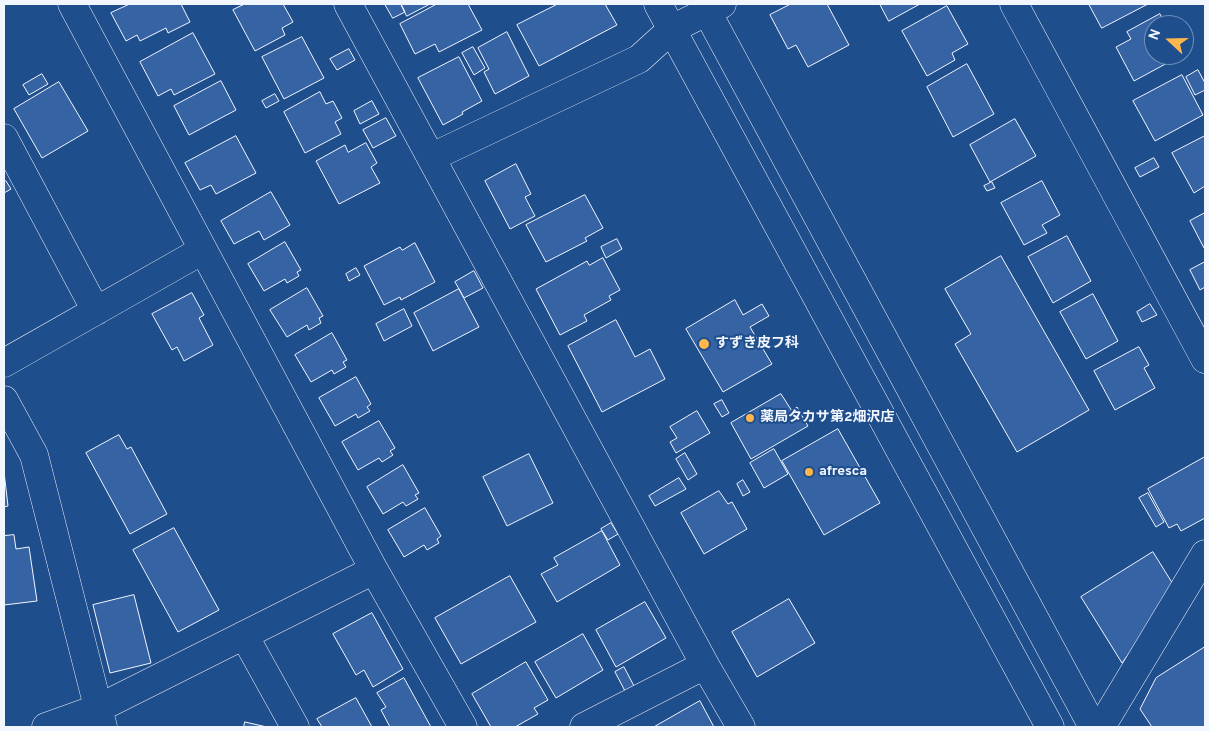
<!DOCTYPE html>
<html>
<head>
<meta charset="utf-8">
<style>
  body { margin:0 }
  #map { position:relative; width:1209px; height:731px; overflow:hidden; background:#1f4e8c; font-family:Overpass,sans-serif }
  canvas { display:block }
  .frame { position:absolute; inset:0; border:5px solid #f2f6ff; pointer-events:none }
  .north { position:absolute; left:1144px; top:15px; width:50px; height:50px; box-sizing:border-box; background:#1f4e8c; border:1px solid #7391ba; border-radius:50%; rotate:291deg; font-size:14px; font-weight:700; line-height:20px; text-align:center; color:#f2f6ff }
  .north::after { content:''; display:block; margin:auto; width:18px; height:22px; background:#ffb74d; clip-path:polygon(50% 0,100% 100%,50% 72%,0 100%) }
</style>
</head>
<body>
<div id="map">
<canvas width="1209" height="731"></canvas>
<div class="frame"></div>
<div class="north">N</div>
</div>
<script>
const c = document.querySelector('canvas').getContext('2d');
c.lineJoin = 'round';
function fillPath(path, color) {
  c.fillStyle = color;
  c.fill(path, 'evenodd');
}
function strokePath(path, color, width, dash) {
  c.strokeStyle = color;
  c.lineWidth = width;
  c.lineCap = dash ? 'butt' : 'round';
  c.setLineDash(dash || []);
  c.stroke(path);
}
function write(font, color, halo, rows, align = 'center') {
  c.font = font + ' Overpass,"Noto Sans JP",sans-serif';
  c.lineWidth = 4;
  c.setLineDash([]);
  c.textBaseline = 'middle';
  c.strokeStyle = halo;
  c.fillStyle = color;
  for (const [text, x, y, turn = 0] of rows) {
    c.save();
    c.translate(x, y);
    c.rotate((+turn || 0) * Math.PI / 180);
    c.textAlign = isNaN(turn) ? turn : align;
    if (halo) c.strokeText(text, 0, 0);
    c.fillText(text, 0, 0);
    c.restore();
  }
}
const building = new Path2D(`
  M130,4H181L190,22L168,33L166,28L140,41L137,35L126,41L111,13Z
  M245,4H283L293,22L282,28L285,35L255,51L233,10Z
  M385,4H401L405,12L393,18Z
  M401,4H430L407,16Z
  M437,4H468L482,30L439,52L435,44L415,54L400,24Z
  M558,4H605L617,25L539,66L517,25Z
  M791,4H827L849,45L808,67L796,45L788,49L770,15Z
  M880,4H920L889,21Z
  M1089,4H1148L1102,28Z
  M947,6L968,44L952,53L955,60L927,76L902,31Z
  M1160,14L1166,25H1154V55H1182L1134,81L1116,47L1131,39L1127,32Z
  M507,32L529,76L495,94L484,72L489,69L478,48Z
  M193,33L215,74L174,95L171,89L158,96L140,62Z
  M302,37L324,78L284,99L262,57Z
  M473,47L485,68L474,75L462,53Z
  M349,49L355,60L337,70L330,59Z
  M459,57L482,101L462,112L463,114L443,125L418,78Z
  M967,64L994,114L953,137L927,87Z
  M1198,70L1205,83V90L1195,95L1186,77Z
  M42,74L48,84L29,95L23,85Z
  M1182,75L1203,115L1155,141L1133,101Z
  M221,81L236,110L189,135L174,106Z
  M59,82L88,131L42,158L14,109Z
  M320,92L326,104L333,101L342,118L335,122L341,134L305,153L284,112Z
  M275,94L279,101L266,108L262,101Z
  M372,101L379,114L360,124L354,111Z
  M386,118L396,136L373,148L363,130Z
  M1015,119L1036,156L990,182L970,145Z
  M236,136L256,173L216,194L211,185L200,190L185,163Z
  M1205,136V186L1194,193L1172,153Z
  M366,143L377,163L371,167L380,183L339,204L316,161L345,145L348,152Z
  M1154,158L1159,167L1140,177L1135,168Z
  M516,164L531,194L525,197L535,216L510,229L485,181Z
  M6,181L11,189L4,193V182Z
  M1042,181L1060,215L1042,225L1047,233L1024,245L1001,203Z
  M992,182L995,188L987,191L984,186Z
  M271,192L290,225L264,240L259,231L234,244L221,221Z
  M585,195L603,228L585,238L587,241L546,262L526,225Z
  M1205,213V247L1204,248L1190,221Z
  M1067,236L1091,281L1053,303L1028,257Z
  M617,239L622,249L606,258L601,247Z
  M285,242L301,270L297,272L299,276L287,283L285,279L264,291L248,264Z
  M415,243L435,282L401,300L400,297L384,305L364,266L400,247L402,250Z
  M1001,256L1089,410L1017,452L955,344L971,334L945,289Z
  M603,258L620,290L609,296L611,300L584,315L587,321L560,335L536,289L587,261L589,265Z
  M1205,262V287L1200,290L1190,270Z
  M356,268L360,275L349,281L346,274Z
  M474,271L483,288L464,298L455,282Z
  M307,288L323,316L319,318L321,323L309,330L307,325L287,337L270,310Z
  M459,289L479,327L433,351L414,313Z
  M192,293L204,315L199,318L213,345L184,361L177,347L172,350L152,314Z
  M1093,294L1118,341L1086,359L1060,312Z
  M735,300L743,315L762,304L769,316L750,327L772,364L723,392L686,329Z
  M1150,304L1157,315L1142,322L1137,312Z
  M404,309L412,326L384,341L376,324Z
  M616,320L635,357L650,349L665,379L602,412L568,346Z
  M332,333L347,360L343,362L346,367L334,374L332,370L311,382L295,355Z
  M1139,347L1149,365L1144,368L1155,388L1115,410L1094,371Z
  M356,377L371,404L367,407L370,411L358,418L356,414L335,426L319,398Z
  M781,394L792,411L797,407L808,426L751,459L731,423Z
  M722,400L729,413L722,417L714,404Z
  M697,411L710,433L676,453L670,442L677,438L670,427Z
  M379,421L395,448L390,451L393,455L382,462L379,458L358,470L342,442Z
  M838,429L880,503L824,535L782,461Z
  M119,435L127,449L131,447L167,514L130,534L86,453Z
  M774,449L788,474L764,488L750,463Z
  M685,453L697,474L688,480L676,459Z
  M529,454L553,503L507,526L483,477Z
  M1205,457V518L1181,531L1177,524L1169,528L1148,489Z
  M403,465L419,493L415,495L418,499L406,506L403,502L383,514L367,487Z
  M4,472L8,506L4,507Z
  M679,478L686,489L655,506L649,496Z
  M743,480L750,492L743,496L737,484Z
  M719,491L728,504L732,502L747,529L704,554L681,513Z
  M1148,493L1164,522L1156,527L1139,498Z
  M425,508L441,536L437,539L439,543L427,550L424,545L404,557L388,530Z
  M611,523L618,534L608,540L601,529Z
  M174,528L219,610L178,632L133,550Z
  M602,531L620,565L557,602L541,574L558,565L554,558Z
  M14,535L16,549L29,547L37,601L4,605V536Z
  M1153,552L1176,589L1122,663L1081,597Z
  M510,576L536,622L461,664L435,618Z
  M134,595L151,663L110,673L93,605Z
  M789,599L815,643L757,677L732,632Z
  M645,602L666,638L616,667L596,630Z
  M372,613L403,669L373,687L364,670L356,675L333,634Z
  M583,634L603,670L556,698L535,662Z
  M1205,647V727H1152L1140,709L1156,678Z
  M526,662L548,700L534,708L538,714L515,727H491L472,694Z
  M624,667L634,686L625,691L615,672Z
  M404,678L431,727H390L381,710L386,707L377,693Z
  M356,698L372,727H322L317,719Z
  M700,701L714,727H654Z
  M245,722L267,727H244Z`);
fillPath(building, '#3563a3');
strokePath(building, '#f2f6ff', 1);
const minor = new Path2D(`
  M72,4L374,570L463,727
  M348,4L705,665L741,727
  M1014,4L1205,359
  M4,138L96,311
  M432,157L639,59L672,29L722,4
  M4,363L203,250
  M4,400L34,455L103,727
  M244,635L295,727
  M46,727L99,708L374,570
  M584,727L705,665
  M1101,727L1205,554`);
const tertiary = new Path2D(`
  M658,4L1050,727
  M703,4L1093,727`);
strokePath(minor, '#f2f6ff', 29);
strokePath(tertiary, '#f2f6ff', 29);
strokePath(minor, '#1f4e8c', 28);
strokePath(tertiary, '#1f4e8c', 28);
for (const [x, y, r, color] of [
  [704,344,6,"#ffb74d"],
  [750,418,5,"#ffb74d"],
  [809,472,5,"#ffb74d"]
]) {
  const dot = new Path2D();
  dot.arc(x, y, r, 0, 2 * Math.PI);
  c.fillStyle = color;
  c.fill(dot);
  strokePath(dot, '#1f4e8c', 2);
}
write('bold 14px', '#f2f6ff', '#1f4e8c', [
  ["すずき皮フ科",715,344],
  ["薬局タカサ第2畑沢店",760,418],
  ["afresca",819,472]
], 'left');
</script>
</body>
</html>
